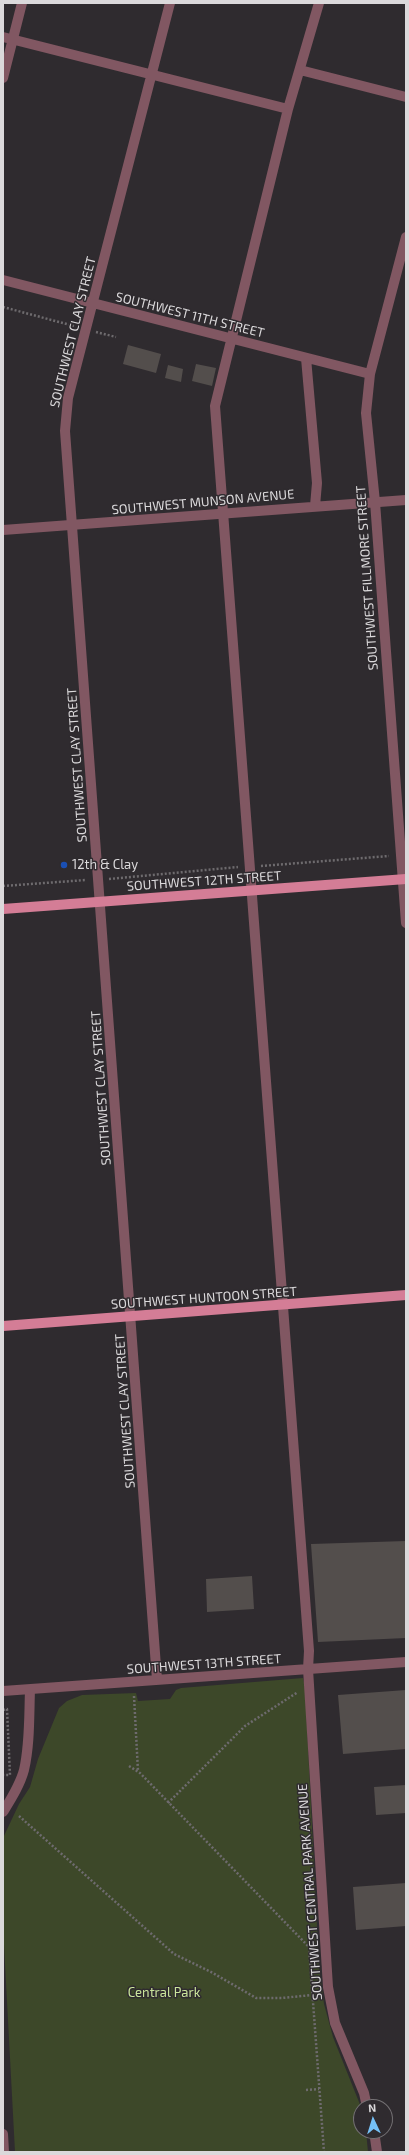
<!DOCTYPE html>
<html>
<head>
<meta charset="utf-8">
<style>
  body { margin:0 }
  #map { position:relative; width:409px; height:2155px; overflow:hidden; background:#2f2b2f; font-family:"Exo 2",sans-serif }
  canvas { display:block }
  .frame { position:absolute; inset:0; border:4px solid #dbd9db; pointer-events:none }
  .north { position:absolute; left:353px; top:2099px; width:40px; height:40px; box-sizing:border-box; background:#2f2b2f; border:1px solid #747174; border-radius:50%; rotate:356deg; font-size:11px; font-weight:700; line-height:16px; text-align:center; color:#dbd9db }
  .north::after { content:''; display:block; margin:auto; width:14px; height:18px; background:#75c0f6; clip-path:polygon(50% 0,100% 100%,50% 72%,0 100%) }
</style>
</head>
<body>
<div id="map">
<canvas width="409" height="2155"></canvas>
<div class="frame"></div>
<div class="north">N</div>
</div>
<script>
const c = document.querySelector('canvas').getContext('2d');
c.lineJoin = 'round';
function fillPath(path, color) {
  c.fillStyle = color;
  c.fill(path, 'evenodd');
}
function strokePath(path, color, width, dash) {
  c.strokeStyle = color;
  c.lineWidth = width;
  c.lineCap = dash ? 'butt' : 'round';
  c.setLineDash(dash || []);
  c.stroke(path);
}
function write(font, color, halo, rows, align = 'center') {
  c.font = font + ' "Exo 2",sans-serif';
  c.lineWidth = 3;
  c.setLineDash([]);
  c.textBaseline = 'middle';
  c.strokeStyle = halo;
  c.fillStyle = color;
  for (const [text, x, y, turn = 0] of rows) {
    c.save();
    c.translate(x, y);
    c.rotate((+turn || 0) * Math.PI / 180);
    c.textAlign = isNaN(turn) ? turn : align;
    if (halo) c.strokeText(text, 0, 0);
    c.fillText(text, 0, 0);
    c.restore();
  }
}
fillPath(new Path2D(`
  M303,1678L305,1687L319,1967L324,2004L333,2037L361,2107V2131H366L368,2152H15L3,1926V1838L19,1804L30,1787L38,1759L59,1708L67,1701L82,1695L136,1693L138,1701L170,1699L176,1690L181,1688Z`), '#3d4829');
fillPath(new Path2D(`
  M128,345L161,354L156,373L123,364Z
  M196,364L216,368L212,386L192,381Z
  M168,365L183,369L181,382L165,378Z
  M406,1541V1638L318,1642L311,1544Z
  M252,1576L254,1609L207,1612L206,1579Z
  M406,1690V1749L343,1754L338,1695Z
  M406,1785V1813L376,1815L374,1787Z
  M406,1883V1926L356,1930L353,1887Z`), '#534e4c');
strokePath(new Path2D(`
  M3,307L74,326
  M96,332L116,337
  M261,866L389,856
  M109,879L238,867
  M3,886L86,880
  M134,1696L138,1771
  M3,1710L7,1709L10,1775H3
  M129,1766L140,1773L309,1947L324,2152
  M168,1803L245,1726L298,1692
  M19,1816L174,1954L213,1973L256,1998H282L312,1995
  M306,2090L319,2089`), '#6e6b6e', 2.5, [2, 2]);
strokePath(new Path2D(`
  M319,3L288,109L215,406L309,1651L308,1669L328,1987L335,2023L364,2093L367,2107
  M3,37L288,109
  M300,70L406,97
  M3,78L22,3
  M406,237L370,374L366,413L375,502L406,923
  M3,280L370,374
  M306,358L317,483L315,506
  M3,530L406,500
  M157,1680L65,431L68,398L170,3
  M3,1691L406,1662
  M3,1812C11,1799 20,1785 24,1770C30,1744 29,1716 30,1690
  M374,2131L377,2152
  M3,2134L4,2152`), '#815762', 10);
strokePath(new Path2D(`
  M3,909L406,879
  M3,1326L406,1295`), '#d47d96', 10);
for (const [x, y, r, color] of [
  [64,865,4,"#1a4fb4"]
]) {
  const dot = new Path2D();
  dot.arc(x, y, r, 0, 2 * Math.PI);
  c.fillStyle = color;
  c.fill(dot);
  strokePath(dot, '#2f2b2f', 1.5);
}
write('13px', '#dbd9db', '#2f2b2f', [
  ["SOUTHWEST 11TH STREET",190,315,14],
  ["SOUTHWEST CLAY STREET",73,332,-76],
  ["SOUTHWEST MUNSON AVENUE",203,502,-5],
  ["SOUTHWEST FILLMORE STREET",367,578,-94],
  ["SOUTHWEST CLAY STREET",77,765,-94],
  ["SOUTHWEST 12TH STREET",204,881,-4],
  ["SOUTHWEST CLAY STREET",101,1088,-94],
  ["SOUTHWEST HUNTOON STREET",204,1298,-4],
  ["SOUTHWEST CLAY STREET",125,1411,-94],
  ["SOUTHWEST 13TH STREET",204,1664,-4],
  ["SOUTHWEST CENTRAL PARK AVENUE",310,1892,-94]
]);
write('13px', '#dbd9db', '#2f2b2f', [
  ["12th & Clay",72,865]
], 'left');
write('13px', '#cbe69c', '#2f2b2f', [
  ["Central Park",164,1993]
]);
</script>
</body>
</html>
